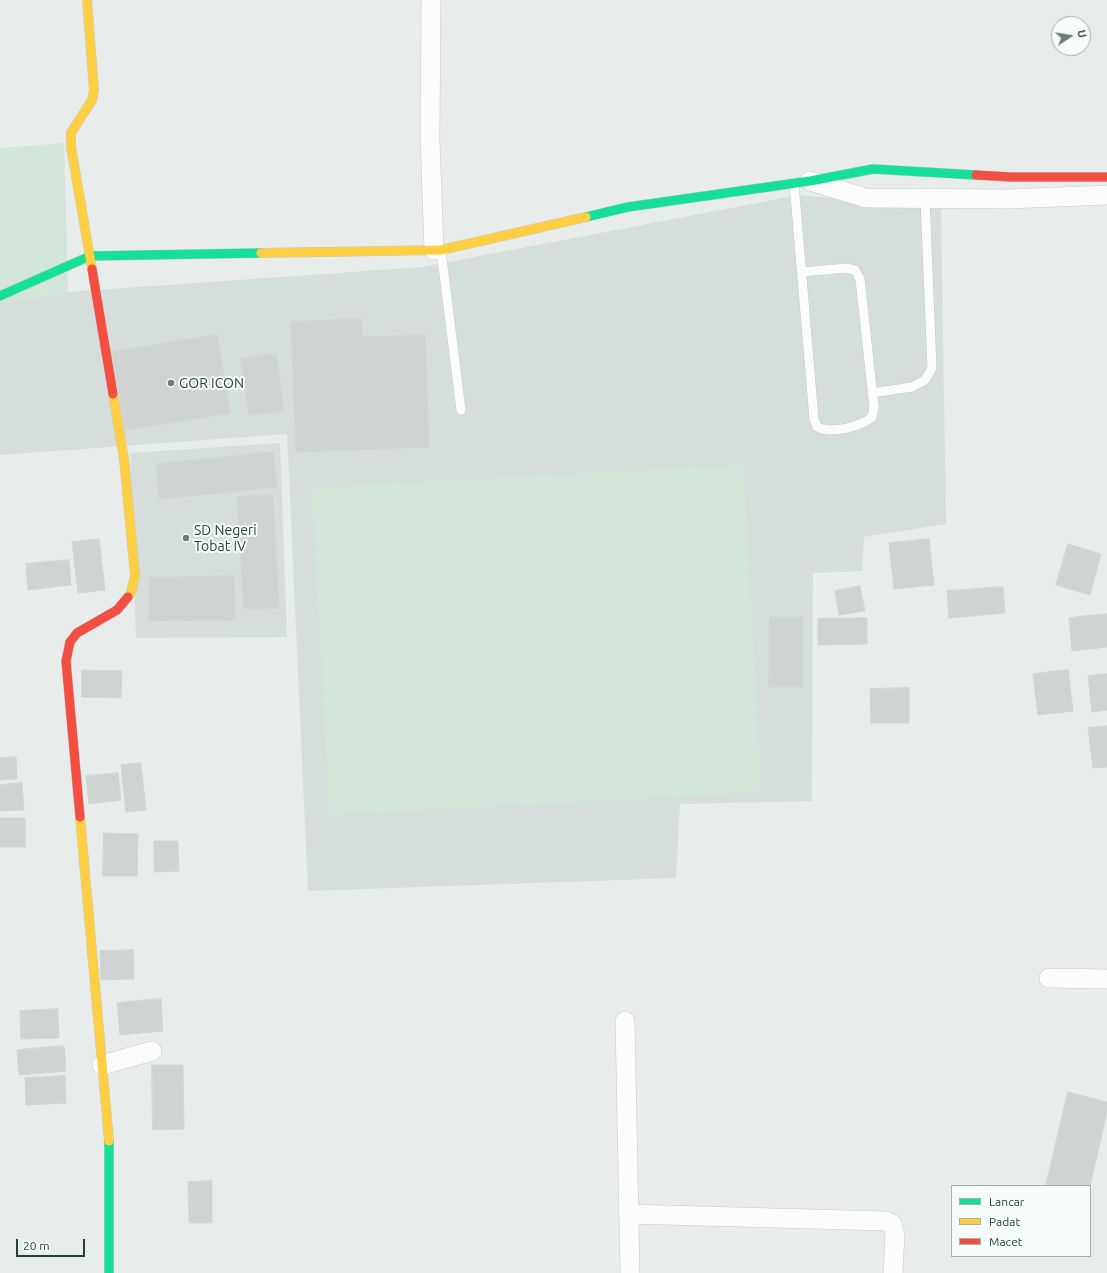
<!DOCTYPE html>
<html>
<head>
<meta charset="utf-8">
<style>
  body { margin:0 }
  #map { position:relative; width:1107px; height:1273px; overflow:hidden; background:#e8edeb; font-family:Ubuntu,sans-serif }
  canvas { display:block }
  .legend { position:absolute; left:951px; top:1185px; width:140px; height:72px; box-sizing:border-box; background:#f7fbf9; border:1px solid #a3b1ad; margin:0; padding:5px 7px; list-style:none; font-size:12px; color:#24423a }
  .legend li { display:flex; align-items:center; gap:8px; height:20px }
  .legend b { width:20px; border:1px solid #a3b1ad }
  .north { position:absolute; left:1051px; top:16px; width:40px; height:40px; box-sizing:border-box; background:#f7fbf9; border:1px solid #a3b1ad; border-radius:50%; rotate:78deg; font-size:11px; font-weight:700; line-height:16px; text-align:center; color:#24423a }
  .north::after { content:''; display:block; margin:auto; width:14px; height:18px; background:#697e78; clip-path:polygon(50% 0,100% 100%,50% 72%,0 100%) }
  .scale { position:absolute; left:16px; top:1239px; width:69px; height:18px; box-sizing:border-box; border:2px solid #24423a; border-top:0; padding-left:5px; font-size:12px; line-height:14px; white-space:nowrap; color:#24423a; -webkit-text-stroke:3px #f7fbf9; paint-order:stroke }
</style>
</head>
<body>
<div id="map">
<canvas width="1107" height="1273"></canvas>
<ul class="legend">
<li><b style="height:5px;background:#16e098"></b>Lancar</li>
<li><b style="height:5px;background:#ffcf43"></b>Padat</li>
<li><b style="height:5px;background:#f24e42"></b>Macet</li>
</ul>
<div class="north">U</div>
<div class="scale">20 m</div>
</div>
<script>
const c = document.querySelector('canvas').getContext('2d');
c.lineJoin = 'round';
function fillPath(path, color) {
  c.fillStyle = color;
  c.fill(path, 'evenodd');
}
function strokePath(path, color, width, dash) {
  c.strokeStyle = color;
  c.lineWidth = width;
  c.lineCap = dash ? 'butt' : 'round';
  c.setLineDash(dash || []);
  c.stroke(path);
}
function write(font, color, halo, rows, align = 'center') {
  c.font = font + ' Ubuntu,sans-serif';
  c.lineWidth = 4;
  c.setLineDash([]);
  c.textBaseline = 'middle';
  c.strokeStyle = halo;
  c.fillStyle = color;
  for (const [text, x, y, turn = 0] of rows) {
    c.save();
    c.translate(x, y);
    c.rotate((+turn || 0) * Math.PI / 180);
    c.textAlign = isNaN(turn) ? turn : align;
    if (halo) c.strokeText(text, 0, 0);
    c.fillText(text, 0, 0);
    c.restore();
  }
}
fillPath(new Path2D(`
  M799,195L941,209L946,524L864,537L862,571L813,573L812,801L680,804L676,878L308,891L287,434L0,455V303L68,292L422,267Z
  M280,443L287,637L136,638L130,453ZM273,452L277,487L159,499L156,464ZM273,495L279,607L244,609L237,497ZM234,576L235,620L150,621L149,578Z`), '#d6dedb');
fillPath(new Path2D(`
  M64,143L68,292L0,303V148Z
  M743,465L761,792L330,815L312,488Z`), '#d1e6d8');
const building = new Path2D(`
  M361,319L362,337L425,335L429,447L296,452L291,322Z
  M217,335L230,413L125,430L112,352Z
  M276,354L284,411L249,415L241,359Z
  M273,452L277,487L159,499L156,464Z
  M273,495L279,608L244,609L237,497Z
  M99,539L105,590L78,593L72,542Z
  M929,539L934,585L894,589L889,543Z
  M1068,544L1101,554L1090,595L1056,585Z
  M69,560L71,585L28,590L26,564Z
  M234,576L235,620L149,621V578Z
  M860,586L865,611L839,615L835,591Z
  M1003,587L1005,613L949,618L947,591Z
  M1107,614V647L1072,651L1069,618Z
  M770,617H803V687H769Z
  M867,618V644L818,645V619Z
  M82,670L122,671L121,698L82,697Z
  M1068,670L1073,711L1038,715L1033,674Z
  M1107,674V710L1092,712L1088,676Z
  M909,688V723H871L870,689Z
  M1107,726V767L1093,768L1088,728Z
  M16,757L17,779L0,780V758Z
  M141,763L146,810L126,812L121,765Z
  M118,773L121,800L89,804L86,776Z
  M22,783L24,810L0,811V785Z
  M0,818H25V847H0Z
  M104,833L138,834L137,876H103Z
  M154,841H178L179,871L155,872Z
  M133,950L134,979L101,980L100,951Z
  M161,999L163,1031L120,1035L117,1003Z
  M58,1009L59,1038L21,1039L20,1011Z
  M64,1046L66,1071L19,1075L17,1050Z
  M152,1065H183L184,1129L153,1130Z
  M65,1076L66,1103L26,1105L25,1078Z
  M1068,1092L1107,1102V1112L1090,1186H1046Z
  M212,1181V1223H189L188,1182Z`);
fillPath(building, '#cfd4d2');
strokePath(building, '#d1d6d4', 1);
const lane = new Path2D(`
  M794,183L814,419L817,427C831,434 860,427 872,417L874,407L860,279L855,270L846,268L803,272
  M441,250L461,410
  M872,393L912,387L925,380L932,368L925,199`);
const street = new Path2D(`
  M431,0L430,139L434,250
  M810,181L866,198L1008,199L1107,195
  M1049,978L1107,979
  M625,1021L630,1273
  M102,1065L152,1051
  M628,1214L886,1221L892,1224L895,1235L893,1273`);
const fast = new Path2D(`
  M586,217L628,207L810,181L873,169L976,175
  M0,296L90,256L261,253
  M109,1141V1273`);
const slow = new Path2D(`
  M87,0L94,90L92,100L71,133V147L92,269
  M261,253L441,250L586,217
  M113,394L124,459L135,575L131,593L128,597
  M80,817L109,1141`);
const jam = new Path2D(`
  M976,175L1011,177H1107
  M92,269L113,394
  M80,817L66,661L70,642L77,633L117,610L128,597`);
strokePath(lane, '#c5cac8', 10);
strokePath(street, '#c5cac8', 20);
strokePath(fast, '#c3cbc8', 10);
strokePath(slow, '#c3cbc8', 10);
strokePath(jam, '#c3cbc8', 10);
strokePath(lane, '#fcfcfc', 9);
strokePath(street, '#fcfcfc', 19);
strokePath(fast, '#16e098', 9);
strokePath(slow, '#ffcf43', 9);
strokePath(jam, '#f24e42', 9);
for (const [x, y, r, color] of [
  [171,383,4,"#697e78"],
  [186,538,4,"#697e78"]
]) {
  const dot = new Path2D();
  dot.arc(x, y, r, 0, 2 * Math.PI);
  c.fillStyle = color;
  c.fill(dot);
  strokePath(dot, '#f7fbf9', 1.5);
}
write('14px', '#24423a', '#f7fbf9', [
  ["GOR ICON",179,383],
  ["SD Negeri",194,530],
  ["Tobat IV",194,546]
], 'left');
</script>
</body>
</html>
